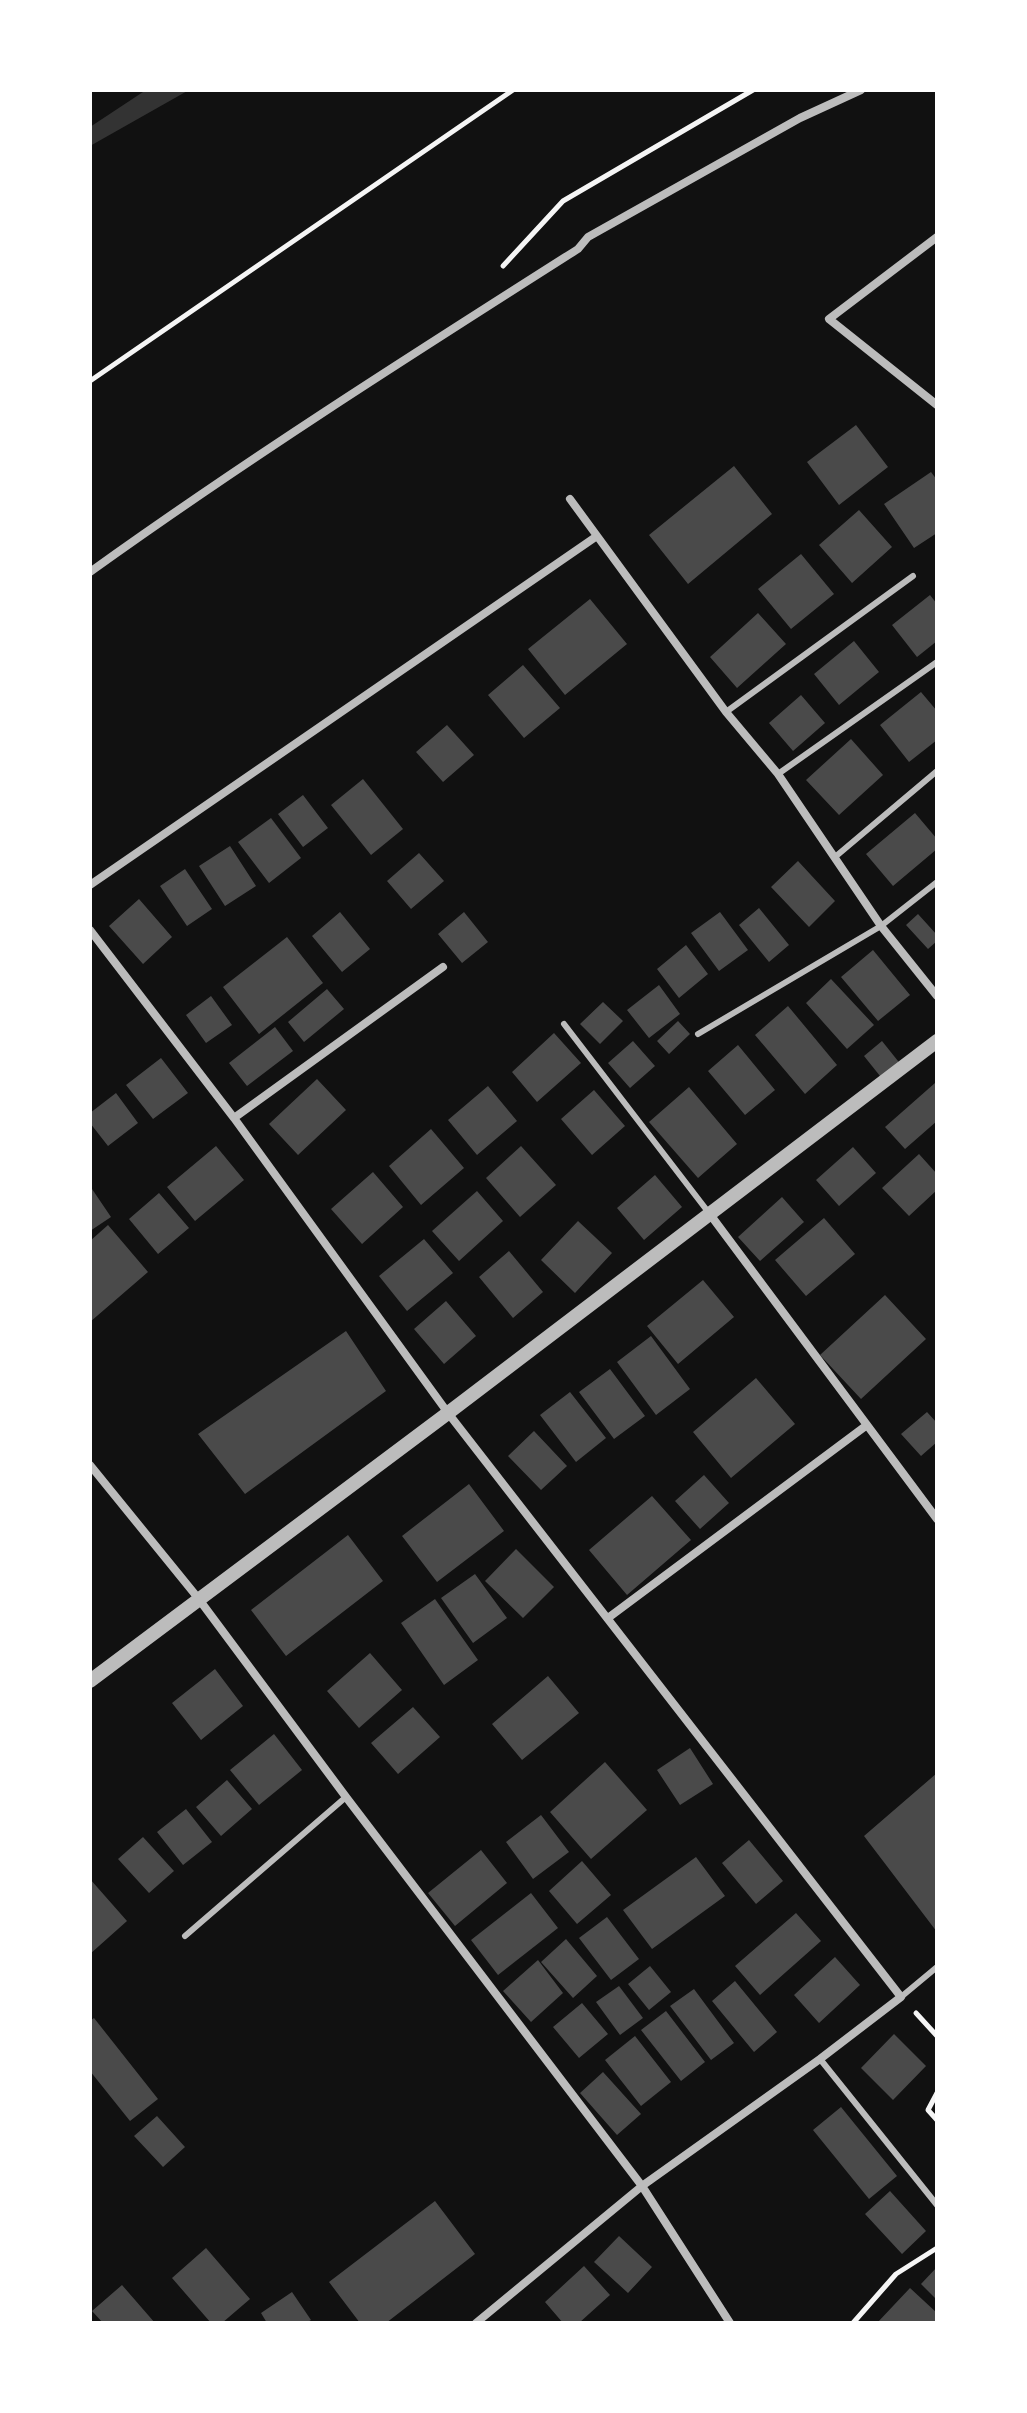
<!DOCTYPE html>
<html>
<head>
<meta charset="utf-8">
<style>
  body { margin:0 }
  #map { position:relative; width:1027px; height:2413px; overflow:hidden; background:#111; font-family:"Archivo Narrow",sans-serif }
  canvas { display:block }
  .frame { position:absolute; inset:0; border:92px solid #fff; pointer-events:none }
</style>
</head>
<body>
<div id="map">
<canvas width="1027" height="2413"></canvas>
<div class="frame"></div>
</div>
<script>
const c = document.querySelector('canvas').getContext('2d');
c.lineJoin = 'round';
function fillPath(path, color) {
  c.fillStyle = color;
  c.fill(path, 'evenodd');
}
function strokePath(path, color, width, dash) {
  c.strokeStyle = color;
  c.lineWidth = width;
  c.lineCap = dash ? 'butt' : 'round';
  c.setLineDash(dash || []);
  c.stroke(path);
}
fillPath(new Path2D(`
  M146,90H189L90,146V127Z`), '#333');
fillPath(new Path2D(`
  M856,425L888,467L839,505L807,462Z
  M734,466L772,514L688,584L649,535Z
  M931,472L937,480V533L914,548L884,504Z
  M859,510L892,547L852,583L819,545Z
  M801,554L834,594L791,629L758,589Z
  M930,595L937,604V641L917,657L892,625Z
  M590,599L627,644L565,695L528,649Z
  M758,613L786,644L737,688L710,657Z
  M854,641L879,672L839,705L814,674Z
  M523,665L560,708L524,738L488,695Z
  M921,692L937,711V740L909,762L880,725Z
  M801,695L825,723L793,751L769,723Z
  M447,725L474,755L443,782L416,752Z
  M851,739L883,775L839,815L806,780Z
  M363,779L403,829L371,855L331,805Z
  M303,795L328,828L303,847L278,814Z
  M915,813L937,839V849L893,886L866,854Z
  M271,818L301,858L269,883L238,842Z
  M230,846L256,886L225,906L199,866Z
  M419,853L444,881L411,909L387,881Z
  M798,861L835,901L809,927L771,887Z
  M185,869L212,909L187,926L160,886Z
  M139,899L172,937L143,964L109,926Z
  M759,908L789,945L769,962L739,925Z
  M340,912L370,949L342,972L312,936Z
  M464,912L488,942L462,963L438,934Z
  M720,912L748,950L719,971L691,933Z
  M918,914L937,935V941L928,949L906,925Z
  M287,937L323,983L259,1034L223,987Z
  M686,945L708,974L679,998L657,969Z
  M873,950L910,995L878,1021L841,977Z
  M831,979L874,1025L847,1049L806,1003Z
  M659,985L680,1014L649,1038L627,1010Z
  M327,989L344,1009L304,1042L288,1022Z
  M211,996L232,1025L206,1043L186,1015Z
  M603,1002L623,1021L600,1044L580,1024Z
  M788,1006L837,1065L805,1094L755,1035Z
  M678,1021L690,1034L669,1054L657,1041Z
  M275,1027L293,1051L247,1086L229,1063Z
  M554,1033L581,1063L537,1102L512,1072Z
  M633,1041L655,1066L630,1088L608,1063Z
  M882,1041L902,1066L884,1081L864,1056Z
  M738,1045L775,1090L745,1115L708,1071Z
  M161,1058L188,1093L153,1119L126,1085Z
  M317,1079L346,1110L298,1155L269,1124Z
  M935,1083L937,1085V1121L905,1149L885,1127Z
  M488,1086L517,1121L477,1155L448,1120Z
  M689,1087L737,1144L698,1178L649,1122Z
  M594,1090L625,1126L592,1155L561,1119Z
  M116,1093L138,1123L108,1146L90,1123V1113Z
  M431,1129L464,1168L421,1205L389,1166Z
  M216,1146L244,1180L195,1221L167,1187Z
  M521,1146L556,1185L520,1217L486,1178Z
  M853,1147L876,1173L839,1206L816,1180Z
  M919,1154L937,1174V1190L909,1216L882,1188Z
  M373,1172L403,1207L362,1244L331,1209Z
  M655,1175L682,1207L644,1240L617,1208Z
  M90,1186L111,1217L90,1231Z
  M477,1191L503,1221L459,1261L432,1231Z
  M159,1193L189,1228L158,1254L129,1219Z
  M782,1197L804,1222L760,1261L738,1237Z
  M824,1218L855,1254L806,1296L775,1260Z
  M578,1221L612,1253L575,1293L541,1260Z
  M108,1225L148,1272L90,1322V1241Z
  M424,1239L453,1273L407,1311L379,1276Z
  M509,1251L543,1292L513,1318L479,1277Z
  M703,1280L734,1317L678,1364L647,1326Z
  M885,1295L926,1339L861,1399L820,1355Z
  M446,1301L476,1336L444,1364L414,1329Z
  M346,1331L386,1391L245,1494L198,1434Z
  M651,1336L690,1389L656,1415L617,1362Z
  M610,1369L645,1416L614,1439L579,1392Z
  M756,1378L795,1424L731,1478L693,1432Z
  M570,1392L606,1438L576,1462L540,1415Z
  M927,1412L937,1423V1442L921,1456L901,1434Z
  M534,1431L567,1466L541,1490L508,1456Z
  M704,1475L729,1503L700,1529L675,1501Z
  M469,1484L504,1531L437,1582L402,1536Z
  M652,1496L691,1540L627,1595L589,1550Z
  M348,1535L383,1581L286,1656L251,1610Z
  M516,1549L554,1587L523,1618L485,1581Z
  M475,1574L507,1618L473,1643L441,1598Z
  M435,1599L478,1660L444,1685L401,1623Z
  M370,1653L402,1690L359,1728L327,1691Z
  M215,1669L243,1706L201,1740L172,1703Z
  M548,1676L579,1713L522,1760L492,1724Z
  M413,1707L440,1737L398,1774L371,1743Z
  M274,1734L302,1770L259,1805L230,1770Z
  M690,1748L713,1784L680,1805L657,1770Z
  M605,1762L647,1810L591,1859L550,1812Z
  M937,1773V1932L864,1836Z
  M227,1780L252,1809L221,1836L196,1807Z
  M186,1809L212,1842L183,1865L157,1832Z
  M541,1815L569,1852L533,1879L506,1842Z
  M143,1837L174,1871L149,1893L118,1859Z
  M749,1840L783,1881L756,1904L722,1863Z
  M481,1850L507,1883L455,1926L428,1893Z
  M696,1857L725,1896L652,1949L623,1910Z
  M582,1861L611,1895L577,1924L549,1891Z
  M90,1879L127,1921L90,1954Z
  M531,1893L558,1928L498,1975L471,1940Z
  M796,1913L821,1941L760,1995L735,1966Z
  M607,1917L639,1959L611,1980L579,1938Z
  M566,1939L597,1976L573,1998L541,1962Z
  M835,1957L860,1985L819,2023L794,1995Z
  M538,1960L563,1993L531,2022L503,1991Z
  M650,1966L671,1992L649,2010L628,1984Z
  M735,1981L777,2032L754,2052L712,2001Z
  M619,1986L643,2018L620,2035L596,2002Z
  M694,1989L734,2043L711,2060L670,2006Z
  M582,2003L608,2034L579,2058L553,2027Z
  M666,2011L705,2062L681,2081L641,2030Z
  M94,2018L158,2099L130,2121L90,2071V2021Z
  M894,2034L926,2066L893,2100L861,2068Z
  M635,2036L671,2082L641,2106L605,2060Z
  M603,2072L641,2114L617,2135L580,2093Z
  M841,2107L897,2176L869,2199L813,2130Z
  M157,2116L185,2147L163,2167L134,2136Z
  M890,2191L926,2231L902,2254L865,2214Z
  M435,2201L475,2254L386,2323H360L329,2282Z
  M619,2236L652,2267L628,2293L594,2262Z
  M206,2248L250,2299L222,2323H211L172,2278Z
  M584,2266L610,2295L579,2323H563L545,2302Z
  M937,2267V2300L921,2284Z
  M122,2285L155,2323H103L92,2311Z
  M910,2288L937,2313V2323H877Z
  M292,2292L311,2320L306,2323H267L261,2313Z`), '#4a4a4a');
strokePath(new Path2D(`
  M503,266L563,201L753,90
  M90,381L513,90
  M916,2013L937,2036
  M937,2093L928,2110L937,2120
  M853,2323L896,2274L937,2248`), '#f5f5f5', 5);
strokePath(new Path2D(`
  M726,712L913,576
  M778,774L937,662
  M835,857L937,771
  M564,1024L709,1213
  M698,1034L881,926L937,882
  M185,1936L346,1797
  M901,1997L937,1967
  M820,2059L937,2205`), '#bcbcbc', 6);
strokePath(new Path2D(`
  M937,237L829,319L937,405
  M570,499L726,712L778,774L881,926L937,996
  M90,572C249,458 413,354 578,249L588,237L800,118L861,90
  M90,885L597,536
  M90,930L234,1118L448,1413L901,1997L820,2059L642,2186L476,2323
  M234,1118L443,967
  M709,1213L867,1425
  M90,1465L198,1598L346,1797L642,2186L730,2323
  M608,1618L867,1425L937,1519`), '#bcbcbc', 8);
strokePath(new Path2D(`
  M90,1681L448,1413L937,1041`), '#bcbcbc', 14);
</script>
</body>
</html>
